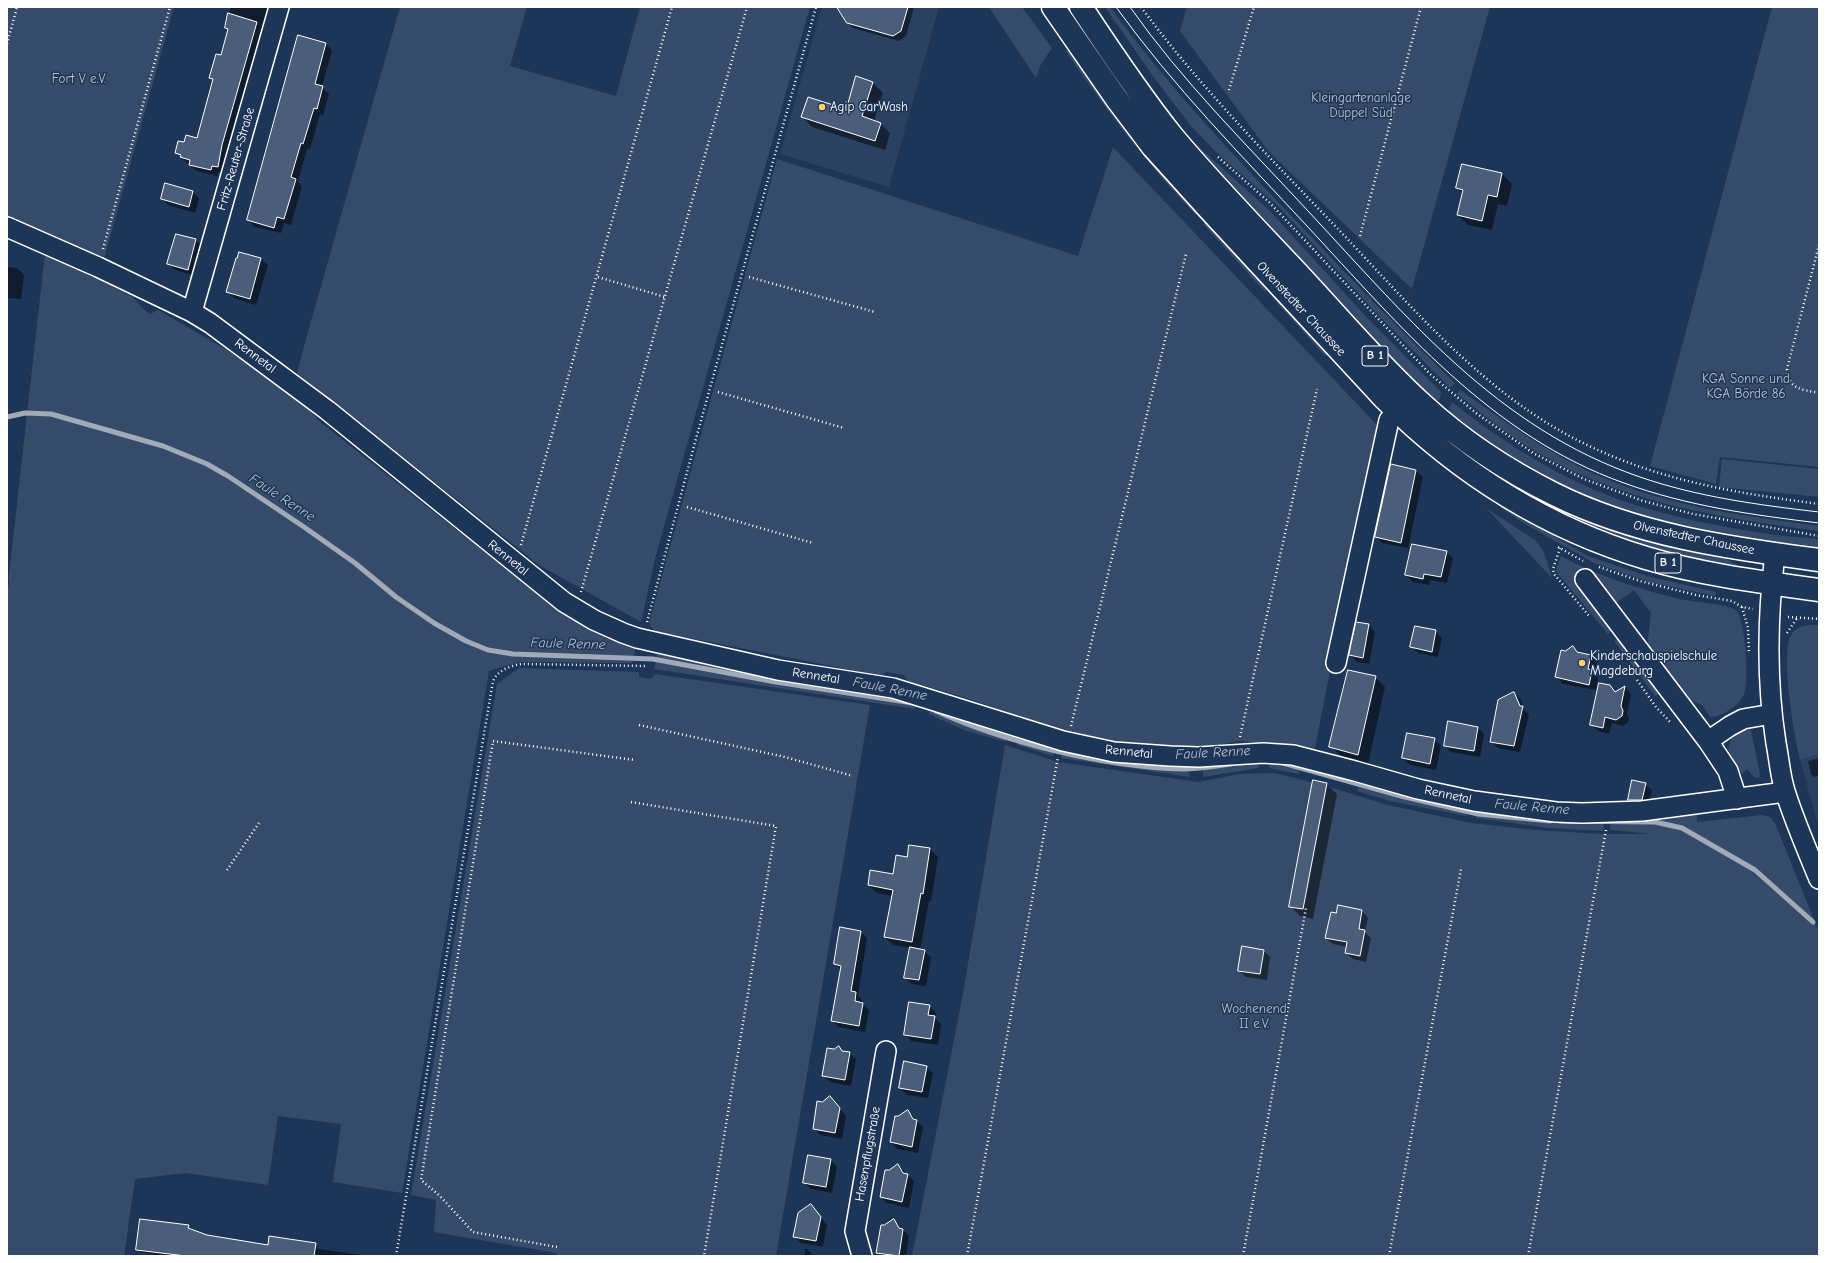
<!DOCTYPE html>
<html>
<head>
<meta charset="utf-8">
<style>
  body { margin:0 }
  #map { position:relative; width:1826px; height:1263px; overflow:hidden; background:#1d3557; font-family:"Comic Neue",sans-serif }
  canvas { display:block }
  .frame { position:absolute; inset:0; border:8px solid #fff; pointer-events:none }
</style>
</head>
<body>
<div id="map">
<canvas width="1826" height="1263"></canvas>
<div class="frame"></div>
</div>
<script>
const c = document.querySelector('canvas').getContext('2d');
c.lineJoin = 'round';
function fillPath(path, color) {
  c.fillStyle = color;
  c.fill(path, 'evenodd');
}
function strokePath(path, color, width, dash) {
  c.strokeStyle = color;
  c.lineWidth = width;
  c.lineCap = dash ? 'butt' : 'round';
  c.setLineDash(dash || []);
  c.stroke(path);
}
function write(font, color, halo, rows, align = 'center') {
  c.font = font + ' "Comic Neue",sans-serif';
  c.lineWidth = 3;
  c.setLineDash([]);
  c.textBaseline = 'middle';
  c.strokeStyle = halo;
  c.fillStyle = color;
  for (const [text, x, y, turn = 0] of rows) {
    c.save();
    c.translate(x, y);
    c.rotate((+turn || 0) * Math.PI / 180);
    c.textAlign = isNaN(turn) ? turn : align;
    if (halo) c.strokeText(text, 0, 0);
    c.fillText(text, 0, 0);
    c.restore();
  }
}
fillPath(new Path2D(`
  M822,7H939L889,187L780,154Z
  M1819,754V828L1800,760Z`), '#2a4161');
fillPath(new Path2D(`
  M7,7H174L104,259L7,216Z
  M400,7H527L510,66L616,96L640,7H810L656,555L641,622L539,565L297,373L306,339Z
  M989,7H1022L1052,48L1041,64L1036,78Z
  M1063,7H1069L1111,69L1414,411L1682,548L1723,557L1742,568L1689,561L1563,519L1449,449L1182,169Z
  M1090,7H1095L1153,93L1192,141L1269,210L1369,320L1441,392L1440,399L1434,402L1430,400L1188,143Z
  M1105,7H1110C1167,85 1233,155 1300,225C1351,279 1402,332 1455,383L1450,388L1379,316L1278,206L1219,155L1191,126L1155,79Z
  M1187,7H1490L1412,289L1269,152L1180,31Z
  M1772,7H1819V467L1720,457L1716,484L1650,466Z
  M1065,50L1072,52L1197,211L1196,215C1147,164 1105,109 1065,50Z
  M1113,147L1378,426L1315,748L1239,741L1203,748L1123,744L1069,733L960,696L908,681L904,675L886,672L880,677L831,666L654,631L649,623L777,159L1078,256Z
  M1208,223L1267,287L1265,292L1203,224Z
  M45,253L133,297L143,309L150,314L158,310L227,350L307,407L319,421L548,602L596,633L610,639L636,645L632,663L519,662L489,671L402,1193L333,1182L341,1124L278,1116L268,1185L186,1173L135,1179L124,1256H7V593Z
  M1273,294L1328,353L1327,356L1324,355L1271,296Z
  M1460,390C1497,416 1534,443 1574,464C1651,504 1735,515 1819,526V531C1717,518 1614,501 1525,445C1501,430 1479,411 1457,394Z
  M1452,402C1506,445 1564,481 1629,503C1672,517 1717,526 1762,533C1781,536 1800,537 1819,539V551L1755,543L1640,518L1563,489L1493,450L1448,412Z
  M1722,459L1819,469V497L1719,487Z
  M1495,501L1588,556L1647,576L1716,592L1715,596L1649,582L1594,563L1525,524L1501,508Z
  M1486,508L1535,540L1544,552L1552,578Z
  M1561,556C1598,576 1638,589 1680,599C1693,602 1727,604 1736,610C1746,621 1749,682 1744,694C1740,705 1724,715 1713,717H1710L1702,705L1687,699L1647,647L1651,613L1634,590L1616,603L1589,573L1612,625L1611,631L1608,634L1558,574L1556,569Z
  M1819,625V754L1800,760C1795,737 1778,649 1793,632C1799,625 1810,625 1819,625Z
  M1620,637L1662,692L1655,696L1614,641Z
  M658,649L919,701L915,709L654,669Z
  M519,668L639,672V677L651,679L655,674L870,705L776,1256H558L556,1253L434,1232L436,1200L411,1195L497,684Z
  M931,706L1010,731L1006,742L964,730L929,714Z
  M1742,730H1751L1760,774L1759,778L1754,777L1747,769L1742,774C1730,757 1719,745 1742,730Z
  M1019,736L1056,746L1053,756L1017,745Z
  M1005,745L1058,762L1198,782L1240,774L1275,773L1329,787L1388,805L1471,823L1537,830L1601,834H1652L1610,830L1611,817L1697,814V822L1762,815L1770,817L1775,823L1819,932V1256H912L962,999Z
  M1065,746L1185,762L1190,777L1061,758Z
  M1271,758L1300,763L1299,774L1269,768Z
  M1259,759V768L1203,777V763Z
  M1361,780L1469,808L1466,816L1390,801L1357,791Z
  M1478,809L1604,818L1603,831L1549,828L1476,818Z`), '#364b69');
fillPath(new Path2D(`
  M231,7H269L224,173L218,172L217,176L197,171L176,153L185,143L198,139L214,81L210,77L222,57L229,30L226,27V24Z
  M844,7H914L906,36L899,41L853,28L847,22Z
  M326,44L332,50L322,87L329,94L323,115L320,114L310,150L307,149L298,182L302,186L291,225L284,223L281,233L255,227L248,220Z
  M873,83L883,93L874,121L880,123L890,133L885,150L812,127L802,117L846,111Z
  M1502,174L1512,184L1507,206L1498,204L1492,230L1468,225L1458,215L1463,194L1457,188Z
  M193,192L199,199L195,213L168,205L162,199Z
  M176,235L196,240L202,247L195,276L175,270L168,264Z
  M240,253L261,259L268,265L256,305L234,298L228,292Z
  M7,267L17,268L24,275L21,299L7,298Z
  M1391,465L1416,471L1423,477L1408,548L1382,543L1376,536Z
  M1446,552L1453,558L1447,583L1430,580L1429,585L1413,582L1406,575Z
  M7,580L9,581L7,595Z
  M1357,623L1369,625L1375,632L1369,664L1357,662L1350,655Z
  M1435,631L1442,638L1438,657L1418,653L1412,646Z
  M1573,647L1580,654L1590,656L1597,662L1595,674L1598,677L1596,690L1563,684L1557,677L1565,652Z
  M1375,677L1385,687L1368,764L1341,756L1331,746Z
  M1610,686L1616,692L1625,687L1631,694L1627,714L1629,718L1628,722L1623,726L1612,723L1609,734L1598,731L1592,725Z
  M1514,693L1521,699L1524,710L1529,714L1520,752L1498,748L1491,741Z
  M1449,722L1478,728L1484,734L1480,757L1451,752L1445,746Z
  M1434,739L1441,746L1436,770L1410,765L1403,758Z
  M1819,758V775L1814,777L1811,774L1808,761Z
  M1633,781L1645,784L1652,790L1648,806L1635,807L1629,800Z
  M1326,784L1337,794L1313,919L1300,916L1290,906Z
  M930,849L938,857L931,901H929L920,950L924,951L931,957L926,986L912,984L905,978L911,948L893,945L885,937L893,896L877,893L869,885L894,875L908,858Z
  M1362,911L1368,918L1365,932L1371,938L1366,962L1353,959L1346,953L1347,947L1333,944L1326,938L1337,915Z
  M860,932L867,938L858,995L862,1000V1003L869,1010L865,1032L839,1027L832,1021L841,970L835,964Z
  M1264,951L1270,957L1267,980L1246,977L1239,970Z
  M929,1006L936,1013L935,1018L941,1024L938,1045L911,1041L905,1034Z
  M839,1047L844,1052L849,1053L856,1059L851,1086L830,1082L823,1075L834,1050Z
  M926,1067L933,1073L928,1098L907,1095L900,1088Z
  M830,1097L846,1116L842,1139L820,1135L814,1128L822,1103Z
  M908,1111L923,1127L918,1153L897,1149L891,1142L895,1117H899Z
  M830,1160L837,1167L832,1193L811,1189L804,1183Z
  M898,1165L914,1181L909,1208L887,1203L881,1197L889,1171Z
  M811,1205L827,1225L823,1247L801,1243L794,1237Z
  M894,1220L909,1236L906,1256H881L877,1252L885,1226Z
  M188,1226L191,1230L207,1236L269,1246L315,1244L318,1249L370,1256H164L140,1252L137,1249Z
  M806,1248L811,1253L813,1256H804Z`), '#0007');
strokePath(new Path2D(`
  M7,417L25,413L51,414L163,446L207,464L228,476L304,527L355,563L396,597L434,623L466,641L488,650L513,654L653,659L776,682L913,703
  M936,711C1006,743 1106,767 1183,769C1199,769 1216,766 1231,764
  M1283,763L1401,796L1478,814L1550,821
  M1560,821L1655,822L1682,828L1755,870L1813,922`), '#a0aab8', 5);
const building = new Path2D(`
  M837,7H908L901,31L893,36L847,23Z
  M228,13L257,22L222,145L218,167L212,166L211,170L189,165L190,160L180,157L181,155L175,153L178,141L184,142L186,135L197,138L213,79L209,78L216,54L221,55L228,29L225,28Z
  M298,35L326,43L315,84L323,86L317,109L314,108L303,144L301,143L291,177L296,179L284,219L277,217L274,228L247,220Z
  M856,76L873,82L862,116L881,123L875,141L801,117L808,97L846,109Z
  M1462,164L1502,173L1497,197L1488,195L1482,221L1457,215L1463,190L1456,188Z
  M165,183L193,191L189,207L161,199Z
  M176,234L196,239L188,270L167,264Z
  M239,252L261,258L250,299L226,292L236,258H237Z
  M1391,464L1416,470L1401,543L1375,537Z
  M1412,544L1447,551L1441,577L1424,574L1423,579L1405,575Z
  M1356,622L1369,624L1363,658L1349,655Z
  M1415,626L1436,630L1432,652L1410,647Z
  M1573,646L1577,652L1591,655L1588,669L1592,670L1589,685L1555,677L1561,650L1565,651Z
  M1348,670L1376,676L1358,755L1329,747Z
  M1599,683L1610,685L1615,692L1625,686L1621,706L1623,711L1622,716L1616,720L1605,717L1603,728L1590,725Z
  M1514,692L1520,706H1523L1514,746L1490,742L1498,700Z
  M1448,721L1478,727L1474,751L1444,746Z
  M1407,733L1435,738L1430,764L1402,758Z
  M1313,780L1327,783L1303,909L1289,907Z
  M1632,780L1646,783L1642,800H1628Z
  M909,845L930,848L923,894L921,893L912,942L884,937L893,890L868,885L870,870L893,874L896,855L907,857Z
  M1338,905L1362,910L1359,929L1365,930L1360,956L1345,953L1347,942L1325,938L1331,912L1336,913Z
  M840,927L861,931L851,991L856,992L855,1001L863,1003L859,1026L831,1021L841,966L834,964Z
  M1242,946L1264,950L1260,974L1238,971Z
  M910,947L925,950L919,980L904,978Z
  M909,1002L930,1005L928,1015L935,1016L931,1039L904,1035Z
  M839,1046L842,1051L850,1052L845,1080L822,1076L827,1048L834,1049Z
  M904,1061L927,1066L922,1092L899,1088Z
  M830,1096L840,1108L835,1133L813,1129L817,1101L822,1102Z
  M908,1110L913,1119L917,1120L912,1147L890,1142L895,1116H898Z
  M808,1155L831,1159L826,1187L803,1183Z
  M898,1164L903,1173L908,1174L902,1202L880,1197L885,1170H889Z
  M811,1204L821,1217L816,1241L793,1237L798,1213Z
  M140,1219L189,1225L188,1228L207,1235L268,1245L269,1236L316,1243L314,1256H186L136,1250Z
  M894,1219L899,1228L903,1229L899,1256L876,1253L881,1225H884Z`);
fillPath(building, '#4a5d79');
strokePath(building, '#fff', 1);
const minor = new Path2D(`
  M7,227L98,267L192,312L210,323L327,410L564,602L594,620L623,633L637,638L778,670L893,688L1063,741L1114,752L1170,756L1199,757L1263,753L1293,755L1355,771L1418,789L1474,801L1556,812L1582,813L1642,811L1785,792
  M192,312L279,7
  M1775,554C1767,619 1766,679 1776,743C1779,758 1780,775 1785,791C1794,820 1807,850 1819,879
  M1585,579L1708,741L1728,771L1737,799
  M1336,663L1389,420L1398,412
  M1708,741L1730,726L1743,719L1772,714
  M862,1256L855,1231L886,1051`);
const major = new Path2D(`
  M1053,7L1116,98L1153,147L1209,209L1385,399C1459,473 1546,528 1646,558C1703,575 1761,582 1819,590
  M1081,7C1110,51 1140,96 1173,137C1214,186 1259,232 1303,279C1342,321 1380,366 1423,405C1462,441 1506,470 1554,494C1636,535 1728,548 1819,560`);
strokePath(minor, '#fff', 22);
strokePath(major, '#fff', 25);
strokePath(new Path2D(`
  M1141,7C1200,87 1270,158 1338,229C1413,308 1484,394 1583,443C1660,481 1736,493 1819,504
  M7,44L17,7
  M1229,90L1254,7
  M1218,157L1269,202L1430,374L1476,413L1533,453L1584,479L1643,501L1693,514L1819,536
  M1360,236L1421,7
  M1819,245L1787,369C1789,390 1801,389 1819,393
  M103,249L170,7
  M598,277L665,297
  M749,277L875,312
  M718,392L844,428
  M687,507L813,543
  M521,545L672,7
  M1558,547L1583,561
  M1560,548L1553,569L1554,574L1590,617
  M1599,567L1640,581L1696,595L1732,601L1742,607L1753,609
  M581,592L747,7
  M1742,607L1748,628L1749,654
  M1788,617L1819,619
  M647,622L697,435L816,7
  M1787,633L1797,618
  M1637,680L1656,707L1670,722
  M639,725L785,757L853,776
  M1071,726L1186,254
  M1240,737L1317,389
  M631,802L776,826L704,1256
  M227,870L259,823
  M557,1247L473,1232L439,1195L421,1180L493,741L635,760
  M396,1256L493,681C498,670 510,666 521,664L647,666
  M967,1256L1058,757
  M1243,1256L1306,908
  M1389,1256L1461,869
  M1528,1256L1606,830`), '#fff', 2.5, [1, 3]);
strokePath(minor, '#1d3557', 19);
strokePath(major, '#1d3557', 22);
strokePath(new Path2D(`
  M1116,7C1173,86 1241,155 1307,226C1400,326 1491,436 1624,483C1687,506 1753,515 1819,523
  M1130,7C1182,81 1247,145 1308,211C1408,318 1497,428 1640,477C1698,497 1759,505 1819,512`), '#fff', 1);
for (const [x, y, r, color] of [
  [822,107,4,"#ffd166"],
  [1582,663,4,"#ffd166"]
]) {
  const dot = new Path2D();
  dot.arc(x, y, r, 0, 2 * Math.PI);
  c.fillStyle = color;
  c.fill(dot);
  strokePath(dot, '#1d3557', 1.5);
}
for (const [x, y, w] of [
  [1375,356,26],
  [1668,563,26]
]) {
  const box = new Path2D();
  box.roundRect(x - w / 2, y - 10, w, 20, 3);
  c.fillStyle = '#1d3557';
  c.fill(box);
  strokePath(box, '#fff', 1);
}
write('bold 12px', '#fff', null, [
  ["B 1",1375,356],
  ["B 1",1668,563]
]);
write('13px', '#b9c0ca', '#1d3557', [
  ["Fort V e.V.",79,79],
  ["Kleingartenanlage",1361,98],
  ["Düppel Süd",1361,113],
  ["KGA Sonne und",1746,379],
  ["KGA Börde 86",1746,394],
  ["Wochenend",1254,1009],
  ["II e.V.",1254,1024]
]);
write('13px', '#fff', '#1d3557', [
  ["Agip CarWash",830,107],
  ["Kinderschauspielschule",1590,656],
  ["Magdeburg",1590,671]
], 'left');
write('13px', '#fff', '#1d3557', [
  ["Fritz-Reuter-Straße",236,159,-74],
  ["Olvenstedter Chaussee",1301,309,47],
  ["Rennetal",255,356,37],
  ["Olvenstedter Chaussee",1694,538,12],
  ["Rennetal",508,558,39],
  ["Rennetal",816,676,9],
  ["Rennetal",1129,752,6],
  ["Rennetal",1448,795,12],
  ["Hasenpflugstraße",868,1154,-80]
]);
write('italic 14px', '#b8c0ca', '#1d3557', [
  ["Faule Renne",282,498,33],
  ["Faule Renne",568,644,2],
  ["Faule Renne",890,689,11],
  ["Faule Renne",1213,753,-3],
  ["Faule Renne",1532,807,5]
]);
</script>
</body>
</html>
